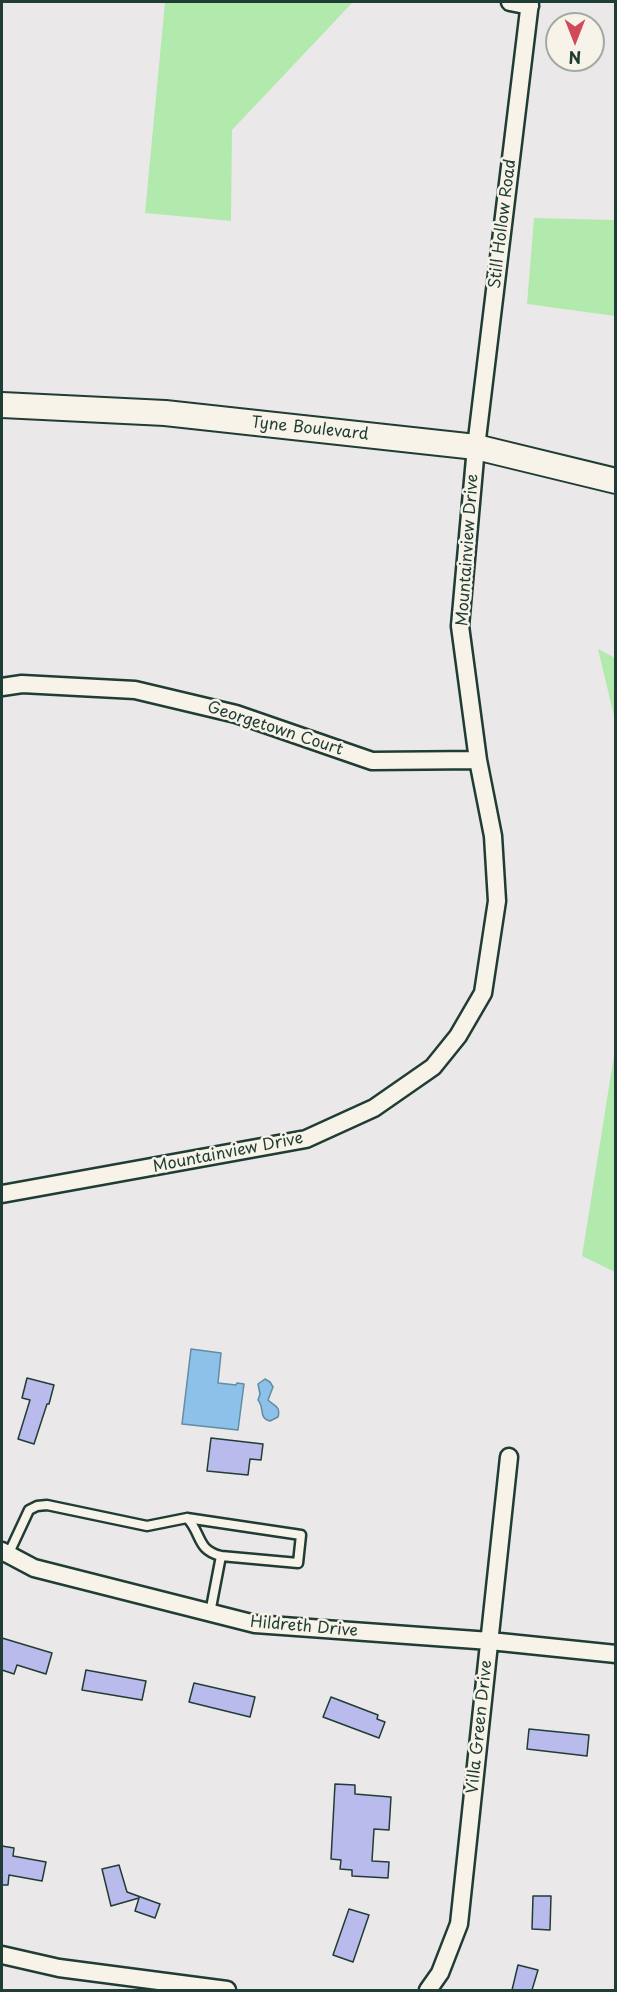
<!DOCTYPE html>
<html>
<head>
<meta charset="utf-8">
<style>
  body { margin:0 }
  #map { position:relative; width:617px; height:1992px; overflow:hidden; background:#ebe8e9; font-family:"Playpen Sans",sans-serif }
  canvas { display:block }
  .frame { position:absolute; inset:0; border:3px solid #1f3d34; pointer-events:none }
  .north { position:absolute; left:545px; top:12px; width:60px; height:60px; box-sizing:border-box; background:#f7f3e8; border:2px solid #a1aaa0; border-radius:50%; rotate:180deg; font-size:16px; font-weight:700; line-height:24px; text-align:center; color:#1f3d34 }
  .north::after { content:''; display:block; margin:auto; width:21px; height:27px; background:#d1495b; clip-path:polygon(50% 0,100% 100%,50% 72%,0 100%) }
</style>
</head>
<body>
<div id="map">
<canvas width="617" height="1992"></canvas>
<div class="frame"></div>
<div class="north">N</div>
</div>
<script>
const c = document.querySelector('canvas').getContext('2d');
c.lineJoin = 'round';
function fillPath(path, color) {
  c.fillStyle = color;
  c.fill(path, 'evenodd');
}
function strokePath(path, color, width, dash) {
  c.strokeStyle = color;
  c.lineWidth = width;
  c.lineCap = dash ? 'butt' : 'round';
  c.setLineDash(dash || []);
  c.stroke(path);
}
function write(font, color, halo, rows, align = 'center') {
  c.font = font + ' "Playpen Sans",sans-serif';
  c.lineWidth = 5;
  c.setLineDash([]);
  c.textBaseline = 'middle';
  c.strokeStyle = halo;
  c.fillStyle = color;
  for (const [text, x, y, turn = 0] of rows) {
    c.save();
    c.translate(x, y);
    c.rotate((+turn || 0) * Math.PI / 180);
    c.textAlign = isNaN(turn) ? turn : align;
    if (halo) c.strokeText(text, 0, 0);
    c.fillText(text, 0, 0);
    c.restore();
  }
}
fillPath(new Path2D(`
  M165,2H353L232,130L231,221L145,213Z
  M534,218L615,220V316L527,304Z
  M598,649L615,658V720Z
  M615,1049V1272L582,1256Z`), '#b2eaae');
const water = new Path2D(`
  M191,1349L221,1353L218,1383L236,1385L237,1383L244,1384L238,1430L182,1424Z
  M265,1379L270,1382L273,1387L268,1400C274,1406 281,1406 278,1417L270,1421C258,1418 265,1408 258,1400L260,1394L258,1384Z`);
fillPath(water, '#8dc1ea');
strokePath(water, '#618ca1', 1.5);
const building = new Path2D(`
  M27,1378L54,1385L49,1404H47L34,1444L18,1439L30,1400L22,1398Z
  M211,1438L263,1444L261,1460L250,1459L248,1475L207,1471Z
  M2,1638L52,1653L46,1674L17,1665L14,1674L2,1670Z
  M86,1670L146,1681L142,1700L82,1690Z
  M194,1683L255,1697L250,1717L189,1702Z
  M331,1697L378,1715L377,1719L385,1722L379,1738L323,1717Z
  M529,1729L589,1735L587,1756L527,1749Z
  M335,1784L355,1785V1794L391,1797L389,1830L374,1829L372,1861L389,1862L388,1878L352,1876V1870L340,1869L341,1860L331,1859Z
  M2,1846L14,1848L13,1856L46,1862L42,1881L9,1875L8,1885H2Z
  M119,1865L127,1892L160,1904L155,1918L135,1911L139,1898L111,1906L102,1869Z
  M533,1896H551L550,1930L532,1929Z
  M349,1909L369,1915L353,1962L333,1955Z
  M518,1965L538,1970L532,1990H512Z`);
fillPath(building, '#b9bbec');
strokePath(building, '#1f3d34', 1.5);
const lane = new Path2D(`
  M187,1518C202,1533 196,1550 221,1556
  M8,1555L29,1510L37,1506L47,1505L147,1526L187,1518L301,1535L298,1563L221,1556L210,1613`);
const street = new Path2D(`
  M510,2L530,6
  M2,687L22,684L135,690L236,714L372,761L478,760
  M2,1194L306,1139L374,1108L433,1067L458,1036L483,993L497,901L493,836L478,760L460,626L476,447L530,2
  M2,1551L34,1568L255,1624L490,1641L616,1654
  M2,1955L59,1968L227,1990
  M428,1990L440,1973L459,1924L509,1457`);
const secondary = new Path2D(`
  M2,405L165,413L476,447L616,481`);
strokePath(lane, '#1f3d34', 13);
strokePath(street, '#1f3d34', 21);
strokePath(secondary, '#1f3d34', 28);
strokePath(lane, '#f7f3e8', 8);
strokePath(street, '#f7f3e8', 16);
strokePath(secondary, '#f7f3e8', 24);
write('16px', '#1f3d34', '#f7f3e8', [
  ["Still Hollow Road",503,224,-83],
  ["Tyne Boulevard",310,429,6],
  ["Mountainview Drive",468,550,-86],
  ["Georgetown Court",275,729,18],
  ["Mountainview Drive",228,1153,-11],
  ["Hildreth Drive",304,1627,5],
  ["Villa Green Drive",480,1727,-84]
]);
</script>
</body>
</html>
